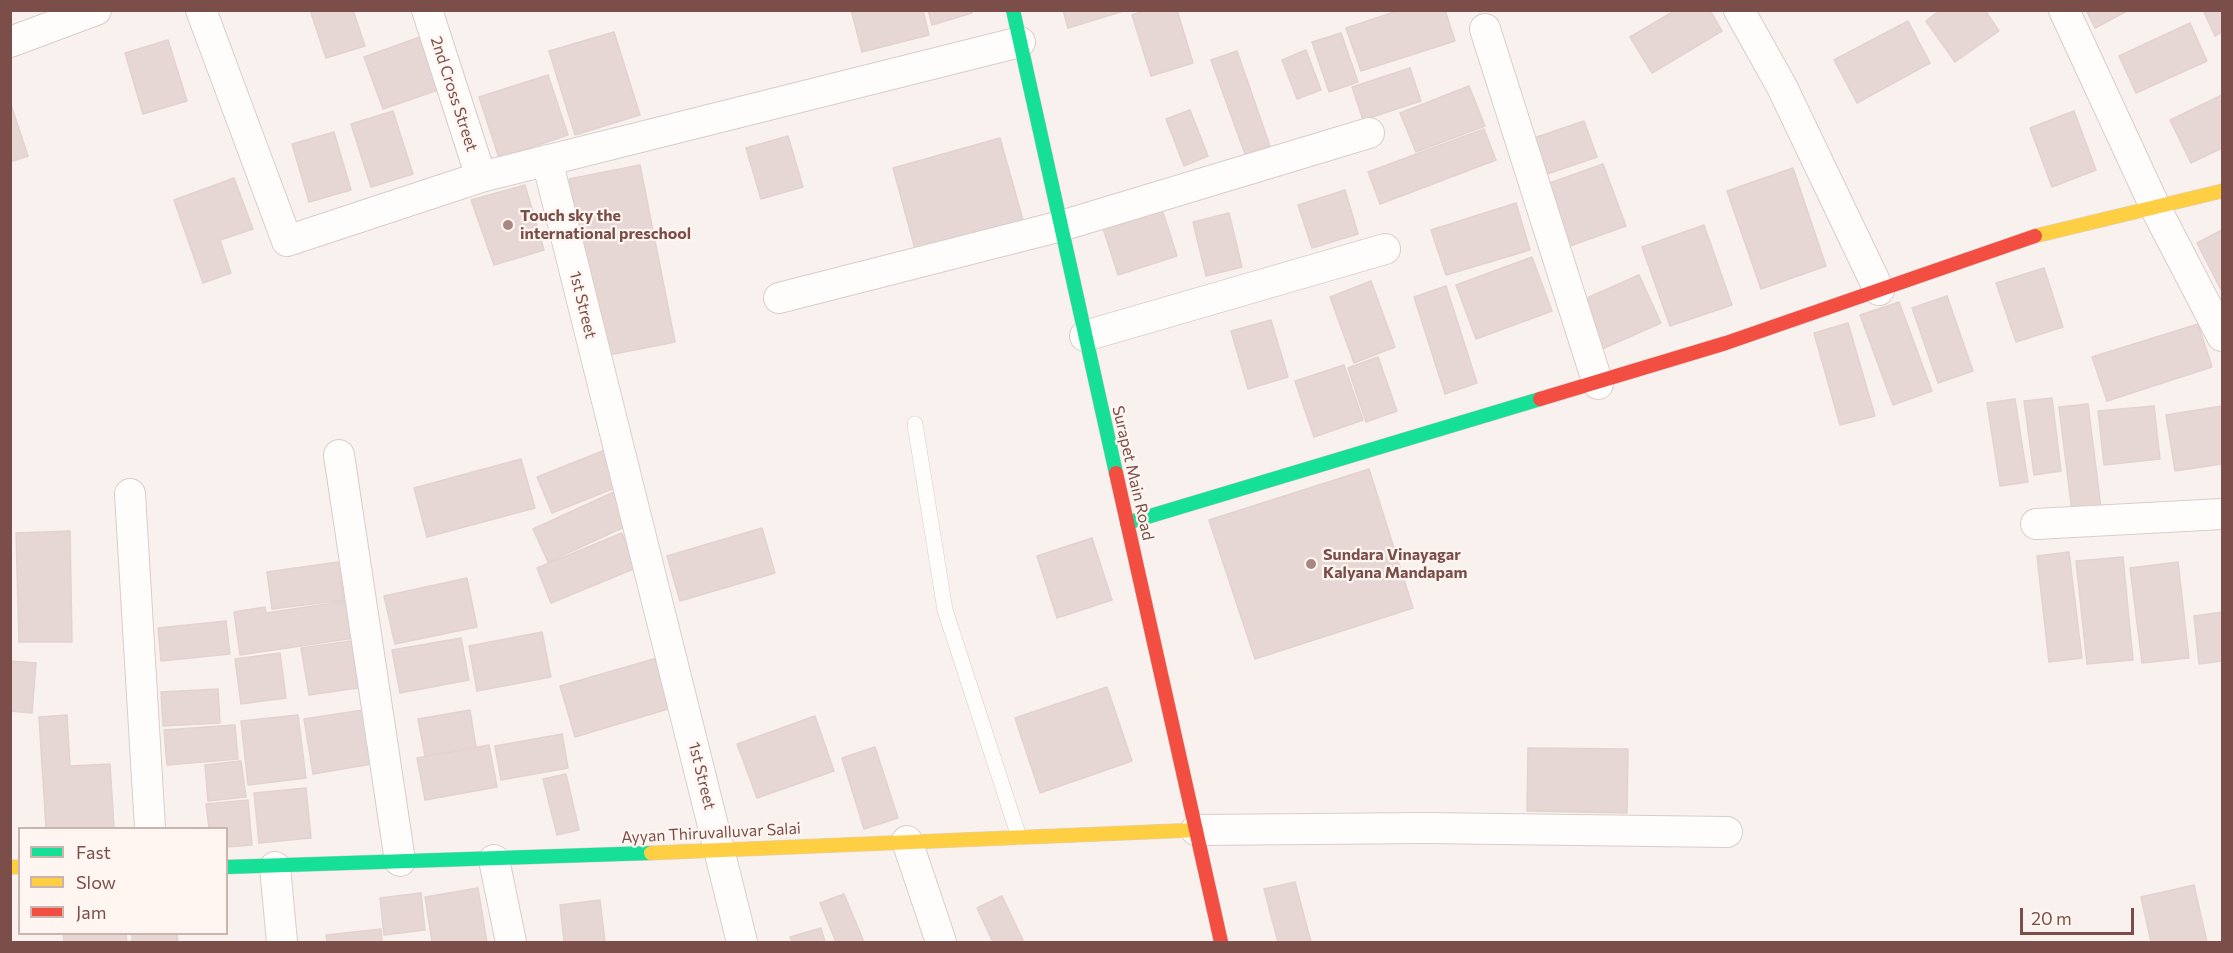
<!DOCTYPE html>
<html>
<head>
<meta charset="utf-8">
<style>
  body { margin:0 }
  #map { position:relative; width:2233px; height:953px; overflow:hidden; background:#f9f1ee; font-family:Commissioner,sans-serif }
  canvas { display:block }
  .frame { position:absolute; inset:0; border:12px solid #7c4e49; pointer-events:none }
  .legend { position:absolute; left:18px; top:827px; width:210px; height:108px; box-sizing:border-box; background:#fff6f1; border:2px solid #cbb3ae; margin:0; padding:8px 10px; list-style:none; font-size:18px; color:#7c4e49 }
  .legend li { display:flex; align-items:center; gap:12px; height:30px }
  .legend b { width:30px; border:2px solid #cbb3ae }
  .scale { position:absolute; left:2020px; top:908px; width:114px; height:27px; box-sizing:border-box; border:3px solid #7c4e49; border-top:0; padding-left:8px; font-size:18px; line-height:21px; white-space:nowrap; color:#7c4e49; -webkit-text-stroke:4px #fff6f1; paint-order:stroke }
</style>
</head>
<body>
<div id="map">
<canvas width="2233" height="953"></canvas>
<div class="frame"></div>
<ul class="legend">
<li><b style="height:8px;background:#16e098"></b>Fast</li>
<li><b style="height:8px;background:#ffcf43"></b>Slow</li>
<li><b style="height:8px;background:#f24e42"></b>Jam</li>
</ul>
<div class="scale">20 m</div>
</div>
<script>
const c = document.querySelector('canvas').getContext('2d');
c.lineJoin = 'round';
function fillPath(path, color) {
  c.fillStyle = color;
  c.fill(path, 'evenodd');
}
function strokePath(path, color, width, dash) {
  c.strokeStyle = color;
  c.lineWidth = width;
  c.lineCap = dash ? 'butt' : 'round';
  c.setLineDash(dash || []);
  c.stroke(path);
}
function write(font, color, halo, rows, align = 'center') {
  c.font = font + ' Commissioner,sans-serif';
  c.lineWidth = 4.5;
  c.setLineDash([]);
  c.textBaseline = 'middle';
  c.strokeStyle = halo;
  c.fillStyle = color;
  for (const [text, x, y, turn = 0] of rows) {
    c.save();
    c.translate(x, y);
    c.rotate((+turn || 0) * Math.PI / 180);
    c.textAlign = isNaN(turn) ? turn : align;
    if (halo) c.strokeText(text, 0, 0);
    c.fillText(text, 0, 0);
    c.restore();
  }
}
const building = new Path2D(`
  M310,10H353L365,46L326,58Z
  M851,10H923L929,35L862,52Z
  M928,10H972V13L932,25Z
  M1063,10H1127L1068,28Z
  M1147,10H1177L1193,63L1151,76L1132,15Z
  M1400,10H1445L1455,41L1361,71L1346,28Z
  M1676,10H1710L1722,31L1652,73L1630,37Z
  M1940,10H1985L1999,31L1955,62L1926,21Z
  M2086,10H2129L2095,28Z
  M2203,10H2222V32L2215,36Z
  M1908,21L1930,63L1857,103L1834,60Z
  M2190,23L2207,61L2136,93L2119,56Z
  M614,32L640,115L575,135L549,51Z
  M1341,33L1358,82L1329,92L1312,42Z
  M420,37L438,90L383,109L364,57Z
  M168,40L187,101L143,114L125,53Z
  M1306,50L1321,90L1297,99L1282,60Z
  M1237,51L1270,146L1245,154L1211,60Z
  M1410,68L1421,101L1363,120L1352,87Z
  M548,75L568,135L499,158L479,97Z
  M1469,86L1485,126L1416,152L1400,113Z
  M2222,95V148L2191,163L2170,120Z
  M10,102L28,156L10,162Z
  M1190,110L1208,156L1184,166L1166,119Z
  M393,111L413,174L371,187L351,124Z
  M2074,111L2096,170L2052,187L2030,128Z
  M1584,121L1597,157L1547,174L1534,138Z
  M1484,129L1496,160L1380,204L1368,172Z
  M334,132L351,190L309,202L292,144Z
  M788,136L803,187L761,199L746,148Z
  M1000,138L1023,220L915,249L893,168Z
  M1603,164L1626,226L1570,246L1547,184Z
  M640,165L675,342L604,356L569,179Z
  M1793,168L1826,266L1761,289L1727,191Z
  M234,178L253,229L220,240L231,273L203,283L174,200Z
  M525,185L544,250L494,265L471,200Z
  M1345,190L1358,234L1312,248L1298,205Z
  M1516,203L1530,250L1446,275L1431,230Z
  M1161,206L1177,256L1118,275L1102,225Z
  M1229,213L1242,267L1206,276L1193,222Z
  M1704,225L1732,305L1670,326L1642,247Z
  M2222,230V292L2197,243Z
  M1532,257L1552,311L1476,339L1456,285Z
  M2044,268L2063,327L2016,342L1996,283Z
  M1639,275L1661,323L1602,349L1580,301Z
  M1371,281L1395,347L1354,363L1330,297Z
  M1446,286L1477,383L1445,394L1414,297Z
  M1947,296L1973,371L1938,383L1912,308Z
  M1899,302L1932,391L1893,405L1860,315Z
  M1271,320L1288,377L1248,389L1231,331Z
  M1848,323L1875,416L1840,425L1814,333Z
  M2198,324L2212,367L2107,401L2092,357Z
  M1378,357L1397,411L1366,422L1348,368Z
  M1344,365L1363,420L1314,437L1295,381Z
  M2052,398L2061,471L2034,475L2024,401Z
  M2015,399L2028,482L2000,486L1987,403Z
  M2088,404L2101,508L2072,512L2059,407Z
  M2154,406L2160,459L2104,465L2098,411Z
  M2222,406V464L2175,471L2166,415Z
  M605,450L620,486L552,513L537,477Z
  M521,459L535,508L427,537L414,488Z
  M1369,469L1413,608L1255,659L1209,520Z
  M616,491L631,524L548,562L533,529Z
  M762,528L775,573L680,601L667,556Z
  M70,531L72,642H19L16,533Z
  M622,533L636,568L551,603L537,568Z
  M1092,538L1112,600L1057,618L1037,556Z
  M2069,552L2082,658L2049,662L2037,556Z
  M2123,557L2133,660L2087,664L2076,561Z
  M338,562L344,600L272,609L267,572Z
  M2178,562L2189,658L2142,663L2130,568Z
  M467,578L477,627L395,644L384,596Z
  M347,601L354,638L240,655L234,612L265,607L266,613Z
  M2222,612V661L2199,664L2194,616Z
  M226,621L230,654L161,661L158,628Z
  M542,632L551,677L477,691L469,646Z
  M461,638L469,680L400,693L392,650Z
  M351,641L358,688L309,695L301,648Z
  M280,653L286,698L241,704L235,659Z
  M664,656L678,706L575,737L560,686Z
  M10,661L36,663L32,713L10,711Z
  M1107,687L1132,761L1040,793L1015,718Z
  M218,689L220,723L163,726L161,692Z
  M363,710L372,764L313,774L304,719Z
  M470,710L476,747L425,756L418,719Z
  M67,715L70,766L110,764L114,828H46L39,717Z
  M298,715L306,778L248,785L241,721Z
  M815,716L834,771L757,798L737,744Z
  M235,725L238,759L167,765L164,730Z
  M562,734L568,768L501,780L495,746Z
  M489,745L497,787L425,800L417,758Z
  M875,747L898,818L864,829L842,758Z
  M1528,748L1628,749L1627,813L1527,811Z
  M241,761L246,797L208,801L205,765Z
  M566,774L579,830L557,835L543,779Z
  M306,788L311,838L259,843L254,793Z
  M248,800L252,845L226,847V828H209L206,804Z
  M1295,882L1311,942H1278L1264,889Z
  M2194,885L2207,942H2151L2141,897Z
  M478,888L487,942H432L425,897Z
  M421,893L425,930L384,935L380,898Z
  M844,894L864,942H836L820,903Z
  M1002,896L1023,940L1018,942H993L977,908Z
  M600,900L605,942H564L560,905Z
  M821,928L825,942H792L790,937Z
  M381,929L382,942H327L326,935Z
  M63,934H126L127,942H64Z
  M132,934H177L178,942H132Z`);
fillPath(building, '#e6d7d5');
strokePath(building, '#e3d2cf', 1.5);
const lane = new Path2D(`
  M915,424L945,610L1019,837`);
const street = new Path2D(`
  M201,10L287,241L481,177L1020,42
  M427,10L481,177
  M1739,10L1782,87L1879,290
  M2064,10L2156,209L2222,336
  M1485,29L1598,384
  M10,42L96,10
  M547,160L742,942
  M779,298L1061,226L1369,133
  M1085,336L1385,249
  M339,455L400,861
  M130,494L150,828
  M2036,524L2222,514
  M1196,830L1426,828L1727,832
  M907,841L941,942
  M494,860L511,942
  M275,867L282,942`);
const fast = new Path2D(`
  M1013,10L1116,473
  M1127,523L1540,399
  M226,867L651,853`);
const slow = new Path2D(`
  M2035,236L2222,191
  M651,853L1196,830
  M10,867H20`);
const jam = new Path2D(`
  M1540,399L1726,343L2035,236
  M1116,473L1221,942`);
strokePath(lane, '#d9cdca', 16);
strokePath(street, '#d9cdca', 32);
strokePath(fast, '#dacecb', 15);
strokePath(slow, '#dacecb', 15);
strokePath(jam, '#dacecb', 15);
strokePath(lane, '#fefdfc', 15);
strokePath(street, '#fefdfc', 30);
strokePath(fast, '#16e098', 14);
strokePath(slow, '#ffcf43', 14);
strokePath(jam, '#f24e42', 14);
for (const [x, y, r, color] of [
  [508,225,6,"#a88783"],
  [1311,564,6,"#a88783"]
]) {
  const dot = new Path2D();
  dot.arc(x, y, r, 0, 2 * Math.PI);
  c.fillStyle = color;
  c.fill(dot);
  strokePath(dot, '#fff6f1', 2);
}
write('16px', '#7c4e49', '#fff6f1', [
  ["2nd Cross Street",454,94,72],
  ["1st Street",583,305,76],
  ["Surapet Main Road",1133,473,77],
  ["1st Street",702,776,76],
  ["Ayyan Thiruvalluvar Salai",711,833,-3]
]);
write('bold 16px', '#7c4e49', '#fff6f1', [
  ["Touch sky the",520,216],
  ["international preschool",520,234],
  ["Sundara Vinayagar",1323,555],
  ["Kalyana Mandapam",1323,573]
], 'left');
</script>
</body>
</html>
